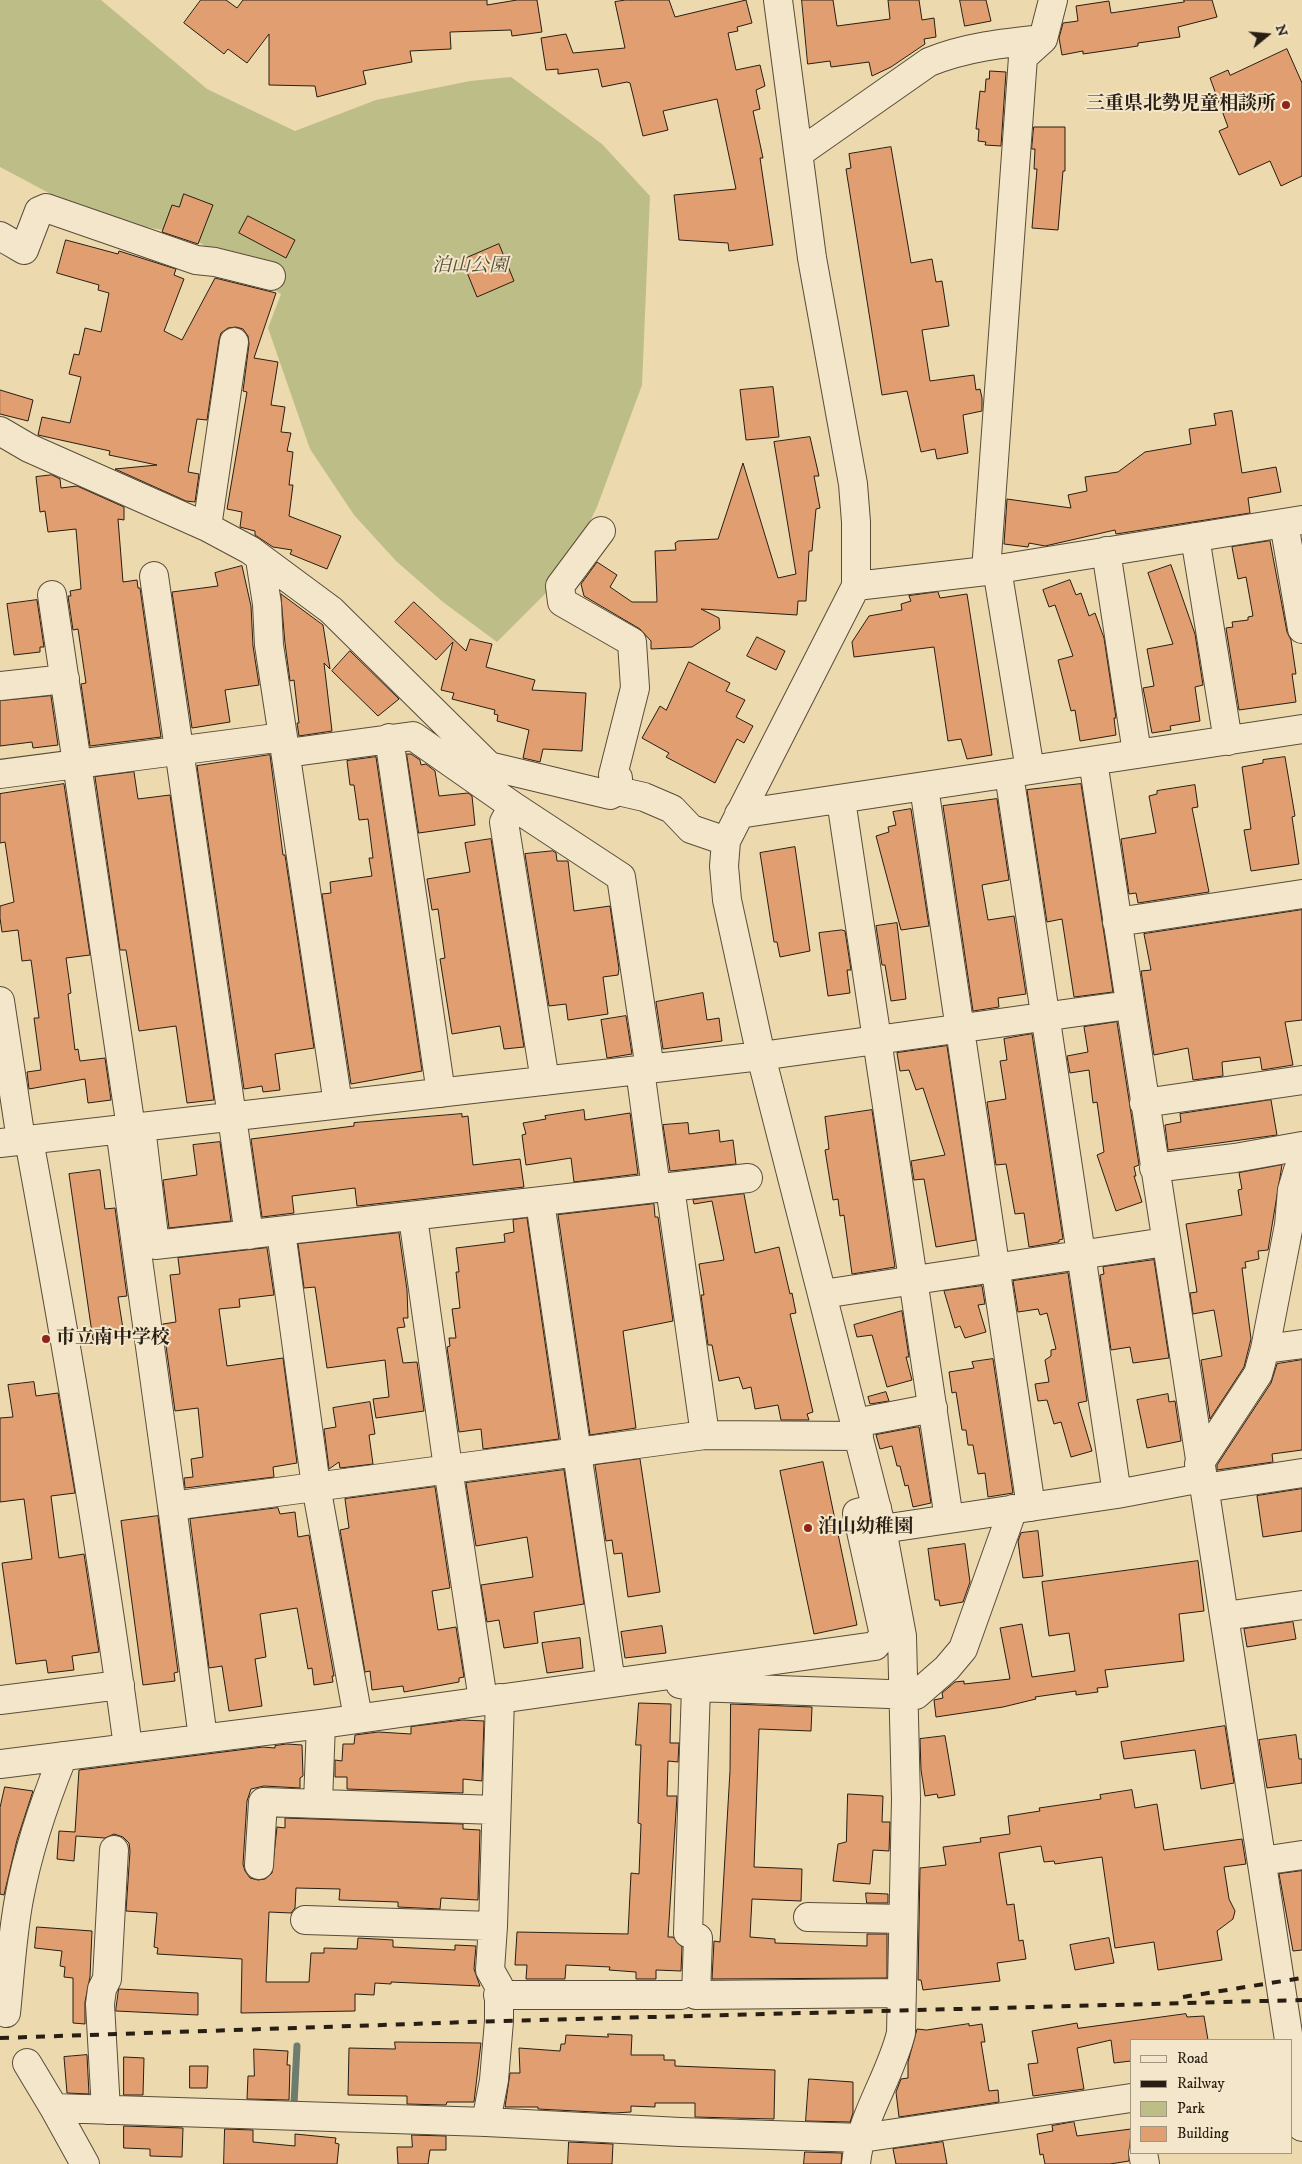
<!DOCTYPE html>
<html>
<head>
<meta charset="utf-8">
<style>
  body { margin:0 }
  #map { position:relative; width:1302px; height:2164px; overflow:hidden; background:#edd9ae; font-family:"IM FELL DW Pica",serif }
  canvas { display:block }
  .legend { position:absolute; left:1130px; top:2039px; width:162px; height:115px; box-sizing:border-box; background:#f3e6ca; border:1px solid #a29681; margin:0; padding:6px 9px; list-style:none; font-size:15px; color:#281e13 }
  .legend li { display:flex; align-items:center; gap:10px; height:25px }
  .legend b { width:25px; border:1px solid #a29681 }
  .north { position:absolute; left:1242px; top:10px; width:50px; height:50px; -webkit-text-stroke:4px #f3e6ca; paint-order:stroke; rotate:73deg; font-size:14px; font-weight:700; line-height:20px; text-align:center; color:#281e13 }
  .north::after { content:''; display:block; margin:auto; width:18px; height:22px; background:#281e13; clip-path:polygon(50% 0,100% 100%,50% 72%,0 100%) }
</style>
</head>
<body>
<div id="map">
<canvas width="1302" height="2164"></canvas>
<ul class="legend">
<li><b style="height:6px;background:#f3e6ca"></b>Road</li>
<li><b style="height:6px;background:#281e13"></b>Railway</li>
<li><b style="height:14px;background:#bdbe87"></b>Park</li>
<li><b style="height:14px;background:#e19e71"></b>Building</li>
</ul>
<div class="north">N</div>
</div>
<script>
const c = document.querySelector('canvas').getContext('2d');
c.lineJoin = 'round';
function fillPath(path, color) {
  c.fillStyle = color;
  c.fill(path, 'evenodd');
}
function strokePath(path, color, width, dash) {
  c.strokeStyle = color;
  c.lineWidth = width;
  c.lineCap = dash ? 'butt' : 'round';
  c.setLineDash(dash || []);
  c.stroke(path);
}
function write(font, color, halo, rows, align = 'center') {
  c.font = font + ' "IM FELL DW Pica","Noto Serif JP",serif';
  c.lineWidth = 4;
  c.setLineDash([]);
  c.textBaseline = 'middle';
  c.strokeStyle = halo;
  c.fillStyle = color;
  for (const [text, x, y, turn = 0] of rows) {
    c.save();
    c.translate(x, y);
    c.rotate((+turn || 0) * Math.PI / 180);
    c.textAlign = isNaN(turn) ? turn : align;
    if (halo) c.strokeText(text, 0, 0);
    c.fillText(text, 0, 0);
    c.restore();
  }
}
fillPath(new Path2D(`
  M0,0H101L207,89L295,131L376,100L470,81L511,77L602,144L650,196L642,385L597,507L563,576L497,642L443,602L396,561L354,515L310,449L268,328L281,294L186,234L98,219L0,167Z`), '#bdbe87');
strokePath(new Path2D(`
  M294,2104L297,2046`), '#6c7c6e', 7);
const building = new Path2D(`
  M201,0H226L237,8L243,0H487V5L517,0H537L542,32L512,36L511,30L450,32L451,49L410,51L412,62L363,71L366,84L317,97L315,86L269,85V34L247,63L228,49L224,54L184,23Z
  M626,0H669L675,17L746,0L752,23L737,27L738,31L728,33L736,70L760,65L765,86L756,90L760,109L753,111L763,158H760L773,245L729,251L728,243L679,240L674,195L736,189L717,99L663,111L668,130L643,136L630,83L627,82L602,87L598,69L558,74V69L546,70L541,38L566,34L573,53L625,48L615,2Z
  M802,0H833L837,26L890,19L888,0H919L922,20L934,18L936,37L924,39L925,44L891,67L872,76L869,62L831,67L830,61L808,64Z
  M960,0H986L991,21L965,26Z
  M1184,0H1212L1217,17L1178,27L1180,37L1138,43V46L1083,54V51L1062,55L1059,38L1063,23L1078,21L1076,6L1109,1L1111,13L1184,2Z
  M1287,49L1302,83V176L1281,186L1270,161L1239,175L1219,131L1228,127L1210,78L1228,70L1230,75Z
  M990,71L1006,72L1001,146L985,145L986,142L978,141L979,129H976L980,91L985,92L986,79H989Z
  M1034,127H1065V171H1063L1058,230L1032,228L1037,169H1034L1035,149H1032Z
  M891,147L911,263L932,259L936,282L942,281L949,326L922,330L930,381L974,375L976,390L980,389L982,398V411L963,415L968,453L937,459L935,449L921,452L907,391L882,395L846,169L851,168L849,154Z
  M184,194L213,205L198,244L162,232L172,205L179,207Z
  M248,216L295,240L286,258L239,233Z
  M66,240L118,254L119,251L176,269L174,275L184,279L164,331L182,340L215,278L276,293L254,358L278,362L271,405L285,407L281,432L291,433L287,451L293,452L289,485H293L289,516L341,536L327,569L290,554L292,550L273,547L255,535V531L240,527L242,512L227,509L247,392L243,391L249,344L248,336L243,329L236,327L228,328L221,333L219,340L207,420L197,419L188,472L199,474L195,502L186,501L115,469L157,465L109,455L110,451L38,435L42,417L70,423L81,377L69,374L74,354L79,355L85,328L101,332L109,293L98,290L99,285L57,273Z
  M499,244L514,281L477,297L462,260Z
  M773,387L779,437L746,440L740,390Z
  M0,390L33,400L28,421L0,414Z
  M1232,411L1242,473L1276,467L1281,492L1248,498L1250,513L1116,534L1115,530L1045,546L1029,543L1028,547L1004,544L1007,499L1071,508L1068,495L1087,491L1085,477L1118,472L1145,452L1191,444L1189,429L1216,425L1214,414Z
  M810,437L819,476H814L820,508L816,509L812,551H809L806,601H798L797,615L701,609L719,618L720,629L692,647L651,649V641L640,629L584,596L581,584L597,562L617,575L610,587L632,602H657L655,551L676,550L675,543L678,541L718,539L743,463L778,578L796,574L774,442Z
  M52,475L60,479L61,488L77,486L124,507V520L118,519L123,582L137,580L138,588H140L161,737L90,746L81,684L86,683L78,629L73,630L68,596H71L70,591L81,589L76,529L48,532L45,511L40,512L36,477Z
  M1270,541L1287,632L1291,640L1296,674H1292L1296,702L1239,710L1226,628L1233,627L1232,622L1248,620V617L1253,616L1246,577L1238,579L1232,547Z
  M1171,565L1195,634L1203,685L1195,687L1200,721L1170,726L1171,730L1152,733L1143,688L1154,686L1147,649L1173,644L1148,573Z
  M242,566L251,606L253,646L259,685L225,690L230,722L192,728L172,592L218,586L215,573Z
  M1070,580L1076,595L1081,593L1089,616L1095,613L1104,638L1116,718H1114L1116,735L1080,741L1075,710L1071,711L1058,660L1073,656L1055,605L1049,607L1043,590Z
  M938,592L940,598L967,594L992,755L967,759L961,739L948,741L934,647L854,657L852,642L869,616L902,610L901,604L911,601L909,596Z
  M281,594L323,625L330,669L324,663L332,731L299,736L297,723H299L294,680L290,681L285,643Z
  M37,600L44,647H40V652L14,655L7,604Z
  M414,602L466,651L470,639L492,644L486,667L535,680L532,690L586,693L582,751L543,749L540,762L523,758L529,730L497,721L498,715L494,714L495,710L452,699L454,693L441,690L453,642L436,660L395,622Z
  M757,637L785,651L776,670L747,656Z
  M350,651L399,699L378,716L332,671Z
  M689,662L730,683L726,691L745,700L736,717L753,726L744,743L737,739L715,783L666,757L669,753L642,738L660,706L666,710Z
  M51,696L58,745L33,748L32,742L0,746V701Z
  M407,754H411L420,760L421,765L426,764L435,771L439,796L468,793L472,796L475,825L419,833Z
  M270,755L283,855H285L314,1048L275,1054L280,1090L263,1092L262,1086L244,1089L197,766Z
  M376,757L422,1071L351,1084L322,894L331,893L330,882L372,876L369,858H373L368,819L359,820L354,785H350L347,761Z
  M1285,757L1295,816L1292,817L1299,864L1251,871L1244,830L1251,829L1242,767L1263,763V760Z
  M134,772L138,799L170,795L214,1100L187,1103L176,1026L139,1031L126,950H120L95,777Z
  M64,784L90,955L66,958L71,993L68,994L75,1050L78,1049L80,1061L105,1058L111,1100L88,1103L85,1079L29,1089L27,1072L41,1070L34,1018H39L31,960L22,961L18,930L2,932L0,918V906L14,902L5,842L0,843V794Z
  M1081,784L1113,992L1074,997L1062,919L1047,922L1027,790Z
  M1195,785L1198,807L1192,808L1209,892L1138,903L1136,893L1129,894L1121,839L1156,833L1149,796L1157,794V791Z
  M997,799L1009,880L982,885L988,920L1014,916L1026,994L998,998L999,1007L973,1011L943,806Z
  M911,809L929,926L901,930L876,836L889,832L888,827L896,825L893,812Z
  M491,839L524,1047L504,1049L500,1026L452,1034L440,959L445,958L438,909L432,910L427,879L470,872L465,843Z
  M795,847L810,951L780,957L777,942H774L760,853Z
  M553,851L556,853L557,861H568L574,911L610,906L619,969L618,975L603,977L608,1014L568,1020L566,1004L549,1006L525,854Z
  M1302,910V1020L1285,1022L1293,1065L1262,1070L1260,1057L1222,1062L1223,1076L1193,1080L1188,1048L1154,1055L1141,971L1151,970L1144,934Z
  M897,923L906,999L891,1001L885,965H882L876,926Z
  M842,930L845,931L851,970H847L850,993L828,996L819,933Z
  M703,993L707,1020L719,1018L722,1041L663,1049L656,1002Z
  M626,1016L632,1054L607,1058L601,1020Z
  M1117,1022L1139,1165L1134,1167L1136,1176H1134L1142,1202L1116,1211L1097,1155L1104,1152L1097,1102L1093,1103L1089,1070L1070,1073L1067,1056L1088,1052L1084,1027Z
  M1032,1034L1063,1239L1059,1240V1242L1029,1247L1024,1213L1015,1214L1006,1164L996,1165L987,1102L1006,1099L1000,1061L1007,1060L1004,1039Z
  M947,1046L976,1240L936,1247L924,1179L914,1180L911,1161L945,1155L923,1088L916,1090L909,1070L900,1071L897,1053Z
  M1271,1100L1277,1135L1168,1150L1165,1125L1181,1122L1180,1114Z
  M584,1110L585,1120L630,1113L638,1174L574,1182L571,1158L526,1165L522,1135L526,1134L523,1123L546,1119L545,1116Z
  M872,1110L895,1267L852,1274L844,1215L840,1216L838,1199L833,1200L825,1150L829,1149L825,1117Z
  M462,1114V1117L468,1116L473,1165L520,1159L524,1187L357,1206L355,1188L292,1196L294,1213L262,1217L251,1139L354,1126V1123Z
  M688,1123L689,1134L719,1130L720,1142L733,1140L736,1164L670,1171L663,1125Z
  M220,1142L231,1221L169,1228L163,1180L197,1175L193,1145Z
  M1282,1165L1268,1250L1258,1251L1259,1259L1245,1262L1246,1268H1242L1251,1339L1244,1367L1210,1419L1201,1360L1222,1356L1214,1310L1193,1314L1190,1293L1197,1292L1186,1224L1242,1215L1238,1190L1242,1189L1239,1173Z
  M100,1170L105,1209L115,1208L127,1296L118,1297L124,1335L93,1340L69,1174Z
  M744,1194L755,1253L779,1247L790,1294L792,1293L796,1313L790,1314L813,1412L807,1414L809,1420H781L778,1405L755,1409L751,1387L743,1389L739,1377L719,1381L712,1345H708L701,1295H704L699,1264L724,1260L712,1201L694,1204L693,1200Z
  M654,1204L655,1217H658L673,1321L623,1331L636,1428L590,1435L558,1215Z
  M527,1218L559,1439L483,1449L481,1429L459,1432L447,1347L450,1346L449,1338H456L452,1309L460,1308L456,1272H459L456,1248L505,1242L504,1234L514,1232L513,1220Z
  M399,1233L407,1290L408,1318H403L405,1327L397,1328L403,1363L417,1362L424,1411L376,1418L373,1399L389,1397L385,1360L327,1368L315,1287L304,1288L298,1244Z
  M267,1248L274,1295L239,1299L240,1307L219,1309L227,1366L283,1358L297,1463L273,1467L274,1477L185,1488L184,1478L193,1477L191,1459L203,1457L198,1408L175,1411L163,1324L176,1322L170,1275L180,1274L178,1258Z
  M1154,1260L1169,1358L1133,1363L1130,1347L1111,1350L1100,1275L1104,1274L1103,1267Z
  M1068,1273L1087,1401L1078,1403L1092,1451L1071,1457L1061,1422L1054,1424L1047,1400L1038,1401L1035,1384L1049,1382L1045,1360L1051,1356V1350L1056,1349L1047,1313L1040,1315L1038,1309L1018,1312L1013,1281Z
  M982,1286L985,1304L978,1305L986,1332L965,1338L960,1326L955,1328L944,1291Z
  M902,1311L909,1357H906L912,1380L887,1387L872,1335L857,1337L854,1325Z
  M993,1359L1013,1493L988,1497L985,1473L978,1474L973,1445H968L966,1430H962L956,1392L952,1393L949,1372L974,1368L972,1362Z
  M1302,1360V1450L1272,1454L1273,1462L1217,1470V1465L1271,1383L1277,1364Z
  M34,1382L36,1396L58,1393L75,1493L51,1496L59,1558L84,1554L99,1652L72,1656L74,1670L48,1673L46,1660L16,1664L2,1563L32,1559L24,1499L0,1502V1418L13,1417L8,1385Z
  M886,1392L889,1401L870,1404L868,1397Z
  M1168,1394L1169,1402L1175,1401L1181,1441L1147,1448L1137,1400Z
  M370,1402L375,1434L369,1435L373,1464L340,1468L339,1462L329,1469L324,1429L336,1427L333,1408Z
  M917,1427H919L931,1503L913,1507L908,1485L905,1486L900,1466H897L892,1446L880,1449L876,1435Z
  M640,1459L660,1592L628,1597L622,1553L614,1554L612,1540L606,1541L595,1465Z
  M823,1462L857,1625L814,1634L780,1471Z
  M564,1470L584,1604L534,1612L538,1643L504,1648L499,1620L487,1622L481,1585L533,1577L527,1537L476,1546L466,1483Z
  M435,1487L450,1588L432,1591L438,1630L456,1627L464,1677L459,1678V1682L404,1692L403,1686L372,1690L370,1671L365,1672L340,1530L349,1528L345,1499Z
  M1302,1489V1531L1263,1537L1257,1496Z
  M278,1508L280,1514L295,1512L298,1537L309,1535L334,1676H332L333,1682L314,1685L312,1668L308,1669L297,1608L260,1614L266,1657L255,1659L262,1706L229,1711L222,1666L209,1668L190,1519Z
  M158,1516L178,1672L174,1673L175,1681L143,1685L121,1521Z
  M1038,1531L1043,1576L1023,1578L1018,1541L1021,1533Z
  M965,1544L970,1582L963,1602L940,1606L939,1600H935L928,1549Z
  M1198,1561L1204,1611L1179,1614L1184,1661L1105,1670L1108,1687L1097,1688L1098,1692L1076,1695V1691L1035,1697L1036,1699L1003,1707L936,1717L934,1700L943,1698L942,1693L955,1682L964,1681V1684L1010,1679L1000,1628L1022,1624L1032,1677L1075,1671L1069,1633L1049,1636L1042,1582Z
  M1293,1622L1296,1639L1247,1647L1244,1629Z
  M662,1626L666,1653L625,1658L621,1632Z
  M580,1638L583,1668L547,1673L542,1643Z
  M639,1703L671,1704L670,1743H679L678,1762L668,1761L667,1796H677L668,1937H673L682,1947L681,1971L656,1970V1979H636V1972L609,1970L610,1967L566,1965L565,1979H526L527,1965H515L517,1932L628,1934L631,1873L639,1874L641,1824L638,1823L641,1745H636Z
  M731,1704L812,1707L811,1731L759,1729L754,1867L802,1869L801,1901L752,1899L750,1937L775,1939V1943L867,1946V1934H887V1978L712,1979L714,1941L720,1942L730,1771Z
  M463,1720L484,1721L482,1781L463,1779V1793L347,1789V1777H335V1760L342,1761L343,1744H354L355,1735L378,1732L411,1734V1727Z
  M1225,1726L1234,1783L1201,1789L1195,1750L1124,1759L1121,1742Z
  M1296,1735L1299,1759H1302V1783L1267,1788L1259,1740Z
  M945,1736L955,1795L938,1798L937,1794L925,1796L921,1770L920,1739Z
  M287,1744L302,1745L303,1776L300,1778V1788L264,1786L251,1789L247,1801L243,1864L245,1871L250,1878L258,1880L265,1879L272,1873L277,1827L285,1828V1818L463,1824V1829L480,1830L478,1900L441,1898L440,1909L398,1907V1902L339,1900L340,1889L296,1888L295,1908L291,1913L269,1912L266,1982H309L311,1953H324V1948L357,1949L358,1938L393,1940V1947L455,1950V1945L476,1946L474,1969L480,1986L391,1982V1984L375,1983L374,1995L355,1994V2011L241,2013L242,1959L157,1954L158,1948L154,1947L157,1913L126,1911L130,1851L129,1843L123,1837L114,1834L105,1838L76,1836L74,1861L57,1859L59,1831L75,1832L79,1770L263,1747L275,1748V1746Z
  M5,1787L33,1791L17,1840L4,1895L0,1894V1808Z
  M1132,1790L1135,1808L1157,1804L1164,1850L1242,1839L1246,1864L1224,1867L1229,1899L1235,1911L1233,1919L1217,1931L1222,1960L1158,1970L1154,1942L1115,1948L1102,1857L1055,1864L1054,1861L1044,1862L1041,1846L999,1853L1007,1905L1014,1904L1019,1941L1023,1940L1026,1959L997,1963L1000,1981L923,1990L921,1980H918L920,1868L946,1865L943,1847L981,1842L980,1838L1010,1834L1008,1816L1040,1811L1039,1808L1101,1799L1100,1795Z
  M848,1794L883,1796L882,1822H890L889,1851L873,1850L870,1884L833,1881L838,1844L846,1842Z
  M1302,1871V1950L1293,1951L1279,1874Z
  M866,1893L888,1894V1903H867Z
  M37,1927L92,1931L90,1977L85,2002V2024L73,2023V1978L64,1977L65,1967L60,1966L62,1951L35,1948Z
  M1109,1938L1114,1963L1075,1970L1070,1945Z
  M119,1989L198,1993V2015L116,2011Z
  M1186,2014L1187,2017L1204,2016L1208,2040H1131V2061L1114,2063L1111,2040L1077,2048L1084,2089L1033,2096L1028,2064L1038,2063L1032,2031L1077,2023L1078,2028Z
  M969,2024V2026L982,2024L985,2042H981L989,2091L998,2090L999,2102L899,2117L896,2092L901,2079L908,2078V2062L917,2029L926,2030Z
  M608,2034L632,2035L631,2055H664V2060H675V2066L775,2070L774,2119L695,2117V2103H655V2107L631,2106V2112L614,2113L538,2109V2107H505L510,2073H520L519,2048L560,2051L561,2044H565L566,2035L608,2037Z
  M395,2042L481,2043L474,2102H447L446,2105L407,2104V2096L348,2095L349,2048L395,2049Z
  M254,2049L288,2051L287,2065H290L289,2100L247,2099L248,2076H254Z
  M87,2055L89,2094L67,2093L64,2057Z
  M124,2057L144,2058L143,2095H124Z
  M190,2066H208L207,2088H190Z
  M809,2079L853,2082V2113L850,2122L806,2121Z
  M1074,2122L1077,2136L1131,2129L1129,2161L1110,2164H1045L1043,2154L1040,2155L1037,2134L1053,2131L1052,2126Z
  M124,2126L183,2128L182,2157L150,2156V2149L124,2148Z
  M225,2129L253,2130V2142L295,2146V2134L336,2138L335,2143L339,2144L337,2164H224Z
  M412,2135L446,2136V2150H430L428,2164H398L397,2147H412Z
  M569,2142L613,2144L612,2164H568Z
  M943,2142L947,2164H896L893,2149Z
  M805,2152L842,2153L841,2164H804Z`);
fillPath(building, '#e19e71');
strokePath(building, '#281e13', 1);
const minor = new Path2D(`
  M778,0L812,258L853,484L856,522V586L726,841L724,866L727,900L761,1056L882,1529L902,1636L906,1799L901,2033C890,2078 860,2118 856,2164
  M799,153L929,62C966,47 1004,43 1043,39
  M0,236L24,250L39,211L46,208L196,260L215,262L271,276
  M0,431L29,448L207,527L250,550L331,610L489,766L610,795L618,791L644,797L672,809L691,829L726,841
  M1284,523L1302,629
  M207,527L234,342
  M601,531L560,586L562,602L632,642L635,688L613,775L618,778V791
  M1195,537L1228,741
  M1106,551L1137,753
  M260,559L267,604L269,645L283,737
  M997,569L1030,770
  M986,571L1023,57L1043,39L1053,0
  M154,576L249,1235
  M856,586L986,571L1302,520
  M52,595L131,1128
  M0,686L65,679
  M389,738L441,1093
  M287,753L413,736L513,806L621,877L650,1069
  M1093,761L1289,2040
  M0,774L283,737L338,1104
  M1009,774L1117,1494
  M924,787L1031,1507
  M841,800L949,1519
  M513,806L504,822L545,1081
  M739,814L1302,729
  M1117,922L1302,894
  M0,1001L21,1140
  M1144,1103L1302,1080
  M141,1127L155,1245L656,1188L640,1070
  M120,1129L172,1506
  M29,1140C66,1341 101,1543 128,1747
  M0,1143L761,1056L1129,1005
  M1154,1168L1235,1158L1302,1146
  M670,1187L748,1178
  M656,1188L670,1187L705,1435
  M540,1202L611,1683
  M413,1217L448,1468L483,1700
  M281,1232L316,1486L358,1718
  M823,1294L1165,1242
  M1265,1349L1302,1344
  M855,1423L933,1408
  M1199,1464L1258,1374L1265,1349L1289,1225L1292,1190L1298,1170L1302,1165
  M1204,1488L1302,1473
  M882,1529L1117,1494L1202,1478
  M1225,1616L1302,1605
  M680,1684L696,1687L916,1695L947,1668L963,1649L1013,1509
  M0,1700L120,1685
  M203,1738L172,1506L705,1435L859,1436
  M0,1764L321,1724L875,1646L884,1635L857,1513L877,1508
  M318,1802L321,1724
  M1262,1861L1302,1855
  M259,1865L263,1802L496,1810
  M808,1917L903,1919
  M305,1920L493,1926L500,1698
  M688,1933L696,1687
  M698,1938L696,1995L901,1993
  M498,1995H681
  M6,2013C10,1975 12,1936 19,1899C28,1850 44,1803 63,1756
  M1291,2052L1302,2127
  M27,2063L54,2108
  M106,2110L100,2004L102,1989L107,1979L114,1850
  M486,2122L494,2080L499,2021V1986L490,1970L493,1926
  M1143,2153L1145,2164
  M85,2164L54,2108L486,2122L680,2132L862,2138L1131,2098`);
strokePath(minor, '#594d3a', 30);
strokePath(minor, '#f3e6ca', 28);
strokePath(new Path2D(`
  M1183,1997L1302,1978
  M0,2038L499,2021L1302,2000`), '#281e13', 4, [9, 9]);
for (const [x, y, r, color] of [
  [1286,105,5,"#8f2418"],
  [46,1339,5,"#8f2418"],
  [808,1528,5,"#8f2418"]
]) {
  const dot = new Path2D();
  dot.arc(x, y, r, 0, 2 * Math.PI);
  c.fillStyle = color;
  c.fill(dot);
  strokePath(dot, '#f3e6ca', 2);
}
write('bold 19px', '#281e13', '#f3e6ca', [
  ["三重県北勢児童相談所",1276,105,"right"],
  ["市立南中学校",56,1339],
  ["泊山幼稚園",818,1528]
], 'left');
write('italic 19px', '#554e36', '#f3e6ca', [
  ["泊山公園",470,267]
]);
</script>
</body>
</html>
